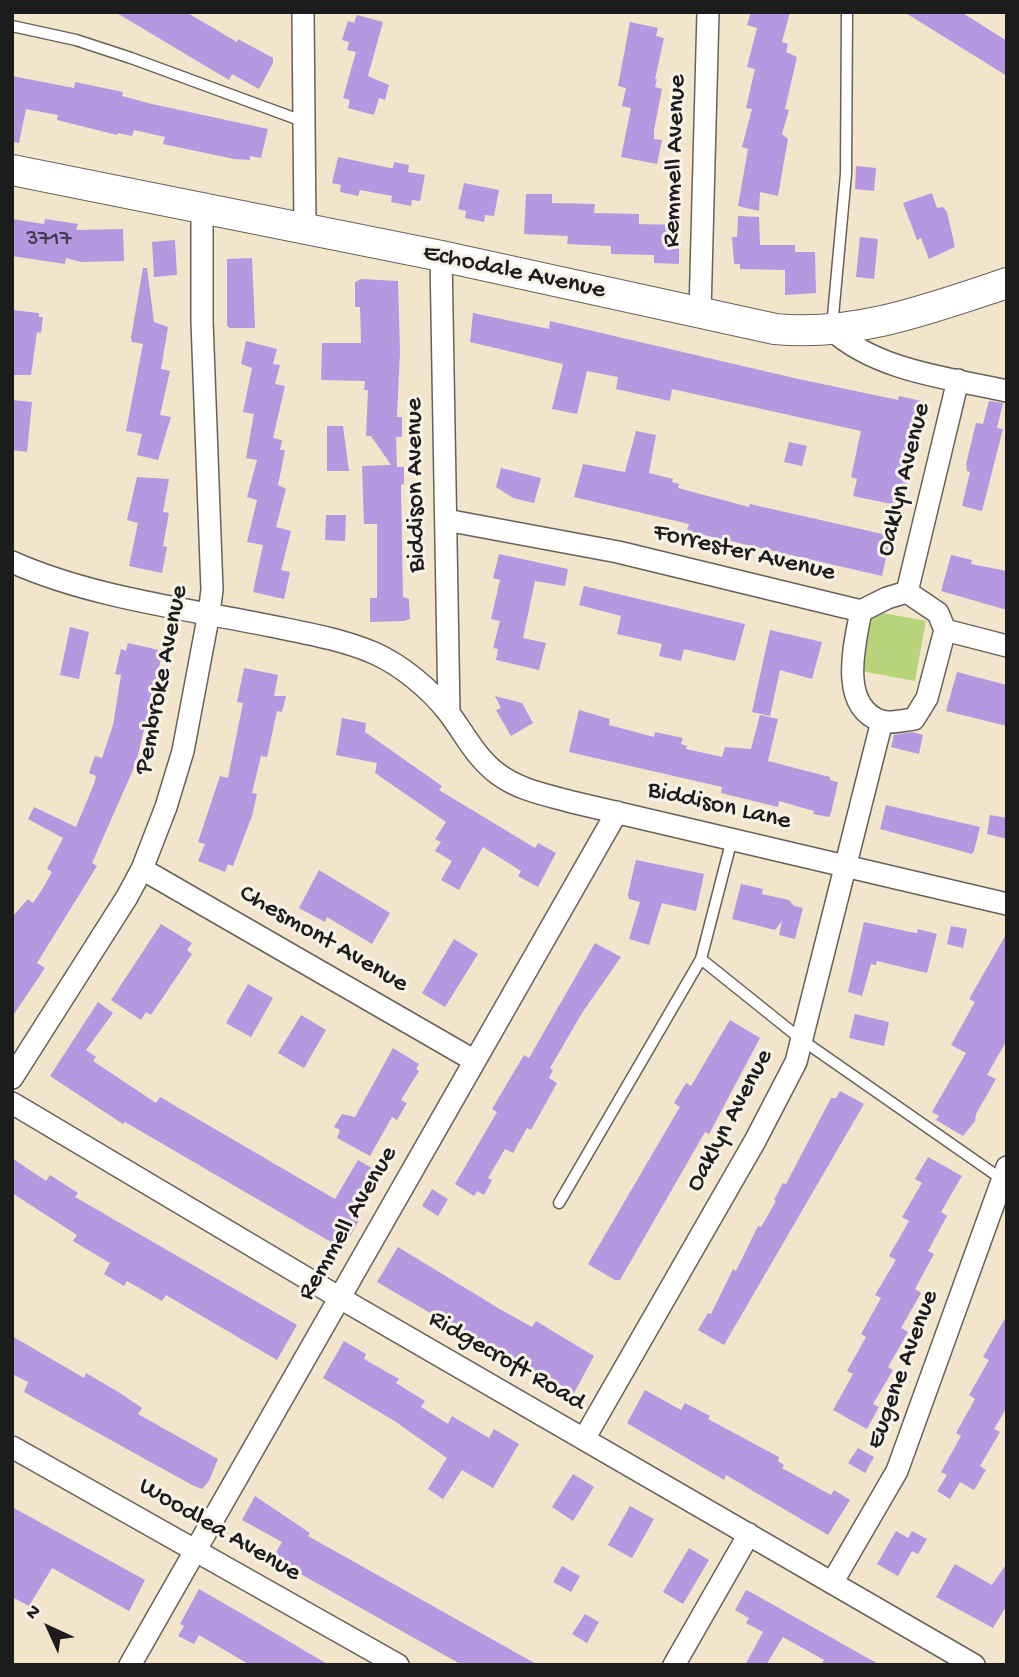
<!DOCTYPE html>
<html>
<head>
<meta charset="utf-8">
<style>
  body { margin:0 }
  #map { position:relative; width:1019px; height:1677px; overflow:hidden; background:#f2e5cb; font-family:"Gochi Hand",sans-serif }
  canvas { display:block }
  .frame { position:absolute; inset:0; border:14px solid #1c1c1c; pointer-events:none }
  .north { position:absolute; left:14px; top:1593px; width:70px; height:70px; -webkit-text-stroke:5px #f7f3e8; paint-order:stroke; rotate:315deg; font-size:19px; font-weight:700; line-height:28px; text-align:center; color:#1c1c1c }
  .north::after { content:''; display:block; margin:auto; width:24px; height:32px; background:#1c1c1c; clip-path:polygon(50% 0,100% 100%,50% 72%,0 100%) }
</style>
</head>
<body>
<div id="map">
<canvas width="1019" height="1677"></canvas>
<div class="frame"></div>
<div class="north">N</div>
</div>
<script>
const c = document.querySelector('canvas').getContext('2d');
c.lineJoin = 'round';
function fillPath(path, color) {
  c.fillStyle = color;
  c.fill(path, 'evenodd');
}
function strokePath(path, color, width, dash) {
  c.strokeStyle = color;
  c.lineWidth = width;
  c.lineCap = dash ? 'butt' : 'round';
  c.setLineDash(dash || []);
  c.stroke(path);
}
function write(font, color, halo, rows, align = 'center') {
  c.font = font + ' "Gochi Hand",sans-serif';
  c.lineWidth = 6;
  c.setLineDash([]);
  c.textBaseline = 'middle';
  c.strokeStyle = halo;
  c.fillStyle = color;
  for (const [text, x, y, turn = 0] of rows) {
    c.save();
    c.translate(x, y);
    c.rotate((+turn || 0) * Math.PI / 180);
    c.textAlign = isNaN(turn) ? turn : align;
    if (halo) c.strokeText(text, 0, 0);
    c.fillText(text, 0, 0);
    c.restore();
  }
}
fillPath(new Path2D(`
  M872,611L926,621L915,681L861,671Z`), '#b8d47a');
fillPath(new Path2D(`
  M115,12H186L237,42L238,39L273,58V63L259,89L232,74L229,80Z
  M751,12H790L782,42L788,44L786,52L797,57L785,109L789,110L782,134L788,139L778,196L760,192L759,211L738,206L748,149L742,147L752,109L746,108L755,69L747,67L757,28L747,25Z
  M904,12H961L977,22L1007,41V76Z
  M357,15L383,22L368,76L389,85L385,100L379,98L374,115L348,108L350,100L343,98L356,52L347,50L349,42L342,40L348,21L354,23Z
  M630,22L658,28L656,36L664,38L655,79H657L655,87L662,89L654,130V139L662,140L657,164L621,157L631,108L622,106L626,88L618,86Z
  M12,76L74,88L75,82L123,92L122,96L152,104L268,129L261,158L250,156V160L234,159L163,144L165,137L134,130L132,136L118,133L117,135L57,120L58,115L26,109L19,143L12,142Z
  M338,157L390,168H393L394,162L409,165L408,172L425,175L420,201L412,200L411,206L391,202L392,196L360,190L358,196L340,192L341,185L332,183Z
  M856,166L876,168L874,191L855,189Z
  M464,183L499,190L494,216L485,215L484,222L465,218L466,211L458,209Z
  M932,193L937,208L943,207L947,212L955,247L929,259L921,238L917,240L903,203Z
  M526,194H552V203L595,204L594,213L639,214V224L679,225V264L654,263V255L611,254V246L567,244L568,236L524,234Z
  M738,216L759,217L760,245H795V252H815L816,293L785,295V270L740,269V264H734L732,237H737Z
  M12,219L44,224L45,219L78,224L76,230L123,229L124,261L81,262L66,258L65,264L12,256Z
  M860,237L878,239L874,279L856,277Z
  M175,240L177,275L154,277L152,242Z
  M252,258L255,328H230L227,326V259Z
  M143,268H147L154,322L168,327L161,369L170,371L160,415L171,417L158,460L137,455L142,434L126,431L143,344L132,342L131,338Z
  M361,279L398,281L400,351L397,417H402V437H396L397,467H404V484L401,485L403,597L409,599L410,619L403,621L370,622V598H377V524H364L362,466L391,465L371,436H366L368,390H364L365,381L321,380L322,343H361L360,307H355V282Z
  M12,310L39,313V317H43L41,333L37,332L31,375H12Z
  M473,313L549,329L550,321L794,378L898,400L899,396L926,402L905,490L902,489L901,506L853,496L857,479L851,477L861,431L672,389L670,401L616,389L618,377L587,371L577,414L552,409L563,364L470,342Z
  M246,341L277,349L273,364L280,365L275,384L285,386L273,438L282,440L280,450H285L278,485L286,489L276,527L291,531L281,570L290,572L284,599L253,592L263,545L247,542L257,500L247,497L257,460L246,458L254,414L243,412L252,368L241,364Z
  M12,400L32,402L27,452L12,450Z
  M989,401L1003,403L997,428L1003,429L982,511L962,506L970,472L967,471L966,464L976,423L983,424Z
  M327,426H343L349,471H327Z
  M636,431L656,435L649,473L673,479L672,482L679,484L678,488L749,507L750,504L891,536L882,576L687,531L689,524L574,497L583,464L625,472Z
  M789,442L807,446L802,466L784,462Z
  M501,468L541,478L534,503L513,498L496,487Z
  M137,477L169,479L163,512L169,513L163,546L167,547L162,573L129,566L138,523L127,520Z
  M326,515H346L345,541L325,540Z
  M499,554L568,569L565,586L535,581L523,638L546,643L539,670L496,660L498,649L493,648L500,621L491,619L500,580L493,578Z
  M951,555L972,560L971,564L1007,571V610L941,591Z
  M584,586L745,624L735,661L684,649L681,661L659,656L662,644L617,634L621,616L579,605Z
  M70,627L89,632L79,679L60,675Z
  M770,630L822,642L812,679L780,670L770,716L752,712Z
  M128,643L163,651L136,763L92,863L97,866L37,963L45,968L12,1017V917L28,899L33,903L43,888L52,872L47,869L63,838L28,819L34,807L76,827L94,784L96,776L89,773L92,764L95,756L102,758L113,725L121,675L115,674L121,649L126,651Z
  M244,668L278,675L274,696H286L282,712L277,711L267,757L261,756L252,793L257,794L252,816L233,866L228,864L225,872L198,861L205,844L198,842L220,776L228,778L243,703L237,702Z
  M957,672L1007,685V726L946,711Z
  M495,696L522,703L533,723L511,736L496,710L501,708Z
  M579,710L610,719L609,725L654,737L655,732L683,738L681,744L687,746L686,749L722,757L725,747L751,749L760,715L778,719L768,761L830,777V780L838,782L831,813L829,817L813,814L814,811L779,801L778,807L721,793L722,787L569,752Z
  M342,718L366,723L365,732L442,786L439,790L535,848L538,843L556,853L538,887L518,876L521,871L483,847L459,890L441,880L452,861L435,851L441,842L435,839L446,822L375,773L377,763L336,755Z
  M912,732L923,735L919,754L891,747L894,735Z
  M886,805L980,827L974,851L972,854L880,829Z
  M990,815L1007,818V839L987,834Z
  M636,860L704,874L696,911L662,903L649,945L629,939L640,902L629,899L628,894Z
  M319,870L390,913L372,944L327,917L325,922L299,908Z
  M741,884L763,889L762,894L789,900L794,906L803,908L795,939L779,935L782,921L775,930L732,919Z
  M864,922L910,932L917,933L918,929L937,934L927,973L877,961L876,965L871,964L862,996L848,992Z
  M161,924L192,943L187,950L192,954L151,1015L146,1012L141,1020L111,1000Z
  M951,926L967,929L963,948L947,944Z
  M1007,933V1040L987,1075L996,1079L976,1114L975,1121L963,1136L936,1120L939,1116L932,1112L966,1053L951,1045L975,1002L969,999Z
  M454,939L478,954L445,1007L422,993Z
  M595,943L621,957L582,1013L550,1068L553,1070L549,1078L557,1083L531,1130L527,1128L513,1153L505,1149L488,1178L492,1180L484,1195L477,1191L474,1196L455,1184L497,1112L492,1109L524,1055L529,1058Z
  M248,984L273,998L251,1037L226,1023Z
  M98,1002L113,1013L86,1050L96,1057L93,1061L156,1103L160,1097L335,1199L358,1160L377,1171L353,1209L362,1215L343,1249L125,1122L123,1124L50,1076Z
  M855,1014L889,1022L884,1046L849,1038Z
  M301,1015L326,1030L304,1068L278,1053Z
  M730,1020L760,1038L709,1134L705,1132L620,1280H615L588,1264L674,1117L680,1107L674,1103L686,1083L691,1086Z
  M393,1048L419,1064L416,1069L419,1071L401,1100L407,1103L397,1120L392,1117L370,1156L337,1138L340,1130L334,1127L342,1114L355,1117Z
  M840,1091L864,1104L724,1345L698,1330L708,1313L711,1314L733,1269L736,1271L758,1226L761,1227L776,1201L774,1200L783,1183L786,1184L831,1098H836Z
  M928,1157L962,1176L941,1212L947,1216L928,1251L934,1254L915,1289L921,1293L901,1328L908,1332L888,1367L893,1370L873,1404L879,1407L867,1429L833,1410L853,1374L847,1371L866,1337L861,1334L881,1298L875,1295L896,1260L889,1256L909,1221L902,1217L922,1183L915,1179Z
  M12,1158L46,1181L50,1175L78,1193L75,1197L297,1325L277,1360L166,1295L162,1301L127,1281L124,1286L104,1274L110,1263L73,1241L77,1235L12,1193Z
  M432,1189L448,1199L438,1216L422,1206Z
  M398,1247L498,1308L532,1327L536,1321L594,1356L574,1393L537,1371L535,1374L377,1282Z
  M1007,1315V1407L994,1429L1000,1432L980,1466L986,1470L974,1490L960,1482L950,1499L937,1491L947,1475L941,1472L961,1436L956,1433L975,1399L969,1395L989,1360L983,1357Z
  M12,1336L84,1378L86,1373L120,1393L142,1408L138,1414L218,1459L209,1481L202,1489L192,1485L24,1392L28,1382L12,1374Z
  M344,1341L366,1354L364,1359L399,1379L396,1383L425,1401L421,1407L448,1424L452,1416L489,1438L494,1429L519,1444L493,1488L462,1470L443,1499L428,1489L447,1458L396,1422L323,1378Z
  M645,1390L681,1410L685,1403L710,1416L708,1419L779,1457L778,1461L784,1465L782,1468L831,1495L834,1490L850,1500L828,1535L726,1475L724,1480L627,1423Z
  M858,1448L874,1457L865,1473L848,1463Z
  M573,1474L594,1487L573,1521L552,1507Z
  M255,1496L310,1533L308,1536L538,1665H462L290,1568L273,1558L282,1542L242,1520Z
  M630,1506L654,1519L632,1558L608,1545Z
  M12,1507L145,1580L129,1611L52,1568L29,1606L12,1597Z
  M896,1531L908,1538L912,1531L927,1539L918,1554L912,1551L898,1576L877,1564Z
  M689,1548L709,1560L683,1604L663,1592Z
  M1007,1563V1605L993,1628L936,1597L955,1564L992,1585Z
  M562,1566L580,1576L571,1592L553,1582Z
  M199,1589L239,1612L329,1665H250L199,1635L194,1644L178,1636L184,1626L180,1624Z
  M746,1590L754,1594L880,1665H821L824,1660L783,1637L766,1665H745L763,1632L746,1623L749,1618L735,1610Z
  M585,1614L599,1622L587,1643L572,1634Z`), '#b598e0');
const lane = new Path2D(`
  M12,26L76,40L131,58L305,122
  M832,327L846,174L847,12
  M732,839L701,959L802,1040L1003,1180
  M559,1203L701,959`);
const street = new Path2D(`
  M303,12L305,229
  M441,256L449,713
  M700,312L708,12
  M832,330C878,371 948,378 1007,391
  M446,520L618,552L861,611L887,598L907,592L938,613L945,630
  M12,562C90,597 187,609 271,626C305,633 341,639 374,653C401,665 429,688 448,712C465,734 475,757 498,774C519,790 547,795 572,802L1007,904
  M907,592L958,380
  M861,611C855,643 838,706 881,721C890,724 905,720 914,719L927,698L945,630
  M945,630L1007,646
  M142,869L475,1061
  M12,1078L127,897L142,869L166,807L183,751L209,613L212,590L202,321V209
  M12,1103L340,1298L974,1665
  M584,1439L755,1141L796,1062L882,721
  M12,1447L398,1665
  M832,1583L897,1471L1007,1167
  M130,1665L617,812
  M674,1665L749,1534`);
const secondary = new Path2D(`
  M12,170L441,256L775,329C855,337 932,308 1007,283`);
strokePath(lane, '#676259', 13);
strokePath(street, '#676259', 24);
strokePath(secondary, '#676259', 32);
strokePath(lane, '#fff', 10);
strokePath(street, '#fff', 21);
strokePath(secondary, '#fff', 30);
write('23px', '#423b4d', null, [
  ["3717",49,240]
]);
write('26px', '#1c1c1c', '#f7f3e8', [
  ["Remmell Avenue",676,161,-88],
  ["Echodale Avenue",514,273,12],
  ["Oaklyn Avenue",905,480,-76],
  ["Biddison Avenue",417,485,-91],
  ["Forrester Avenue",744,554,13],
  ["Pembroke Avenue",163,680,-79],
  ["Biddison Lane",719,807,13],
  ["Chesmont Avenue",323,940,30],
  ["Oaklyn Avenue",731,1121,-62],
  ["Remmell Avenue",349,1224,-60],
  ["Ridgecroft Road",506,1362,30],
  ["Eugene Avenue",904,1370,-70],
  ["Woodlea Avenue",219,1531,30]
]);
</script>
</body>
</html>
